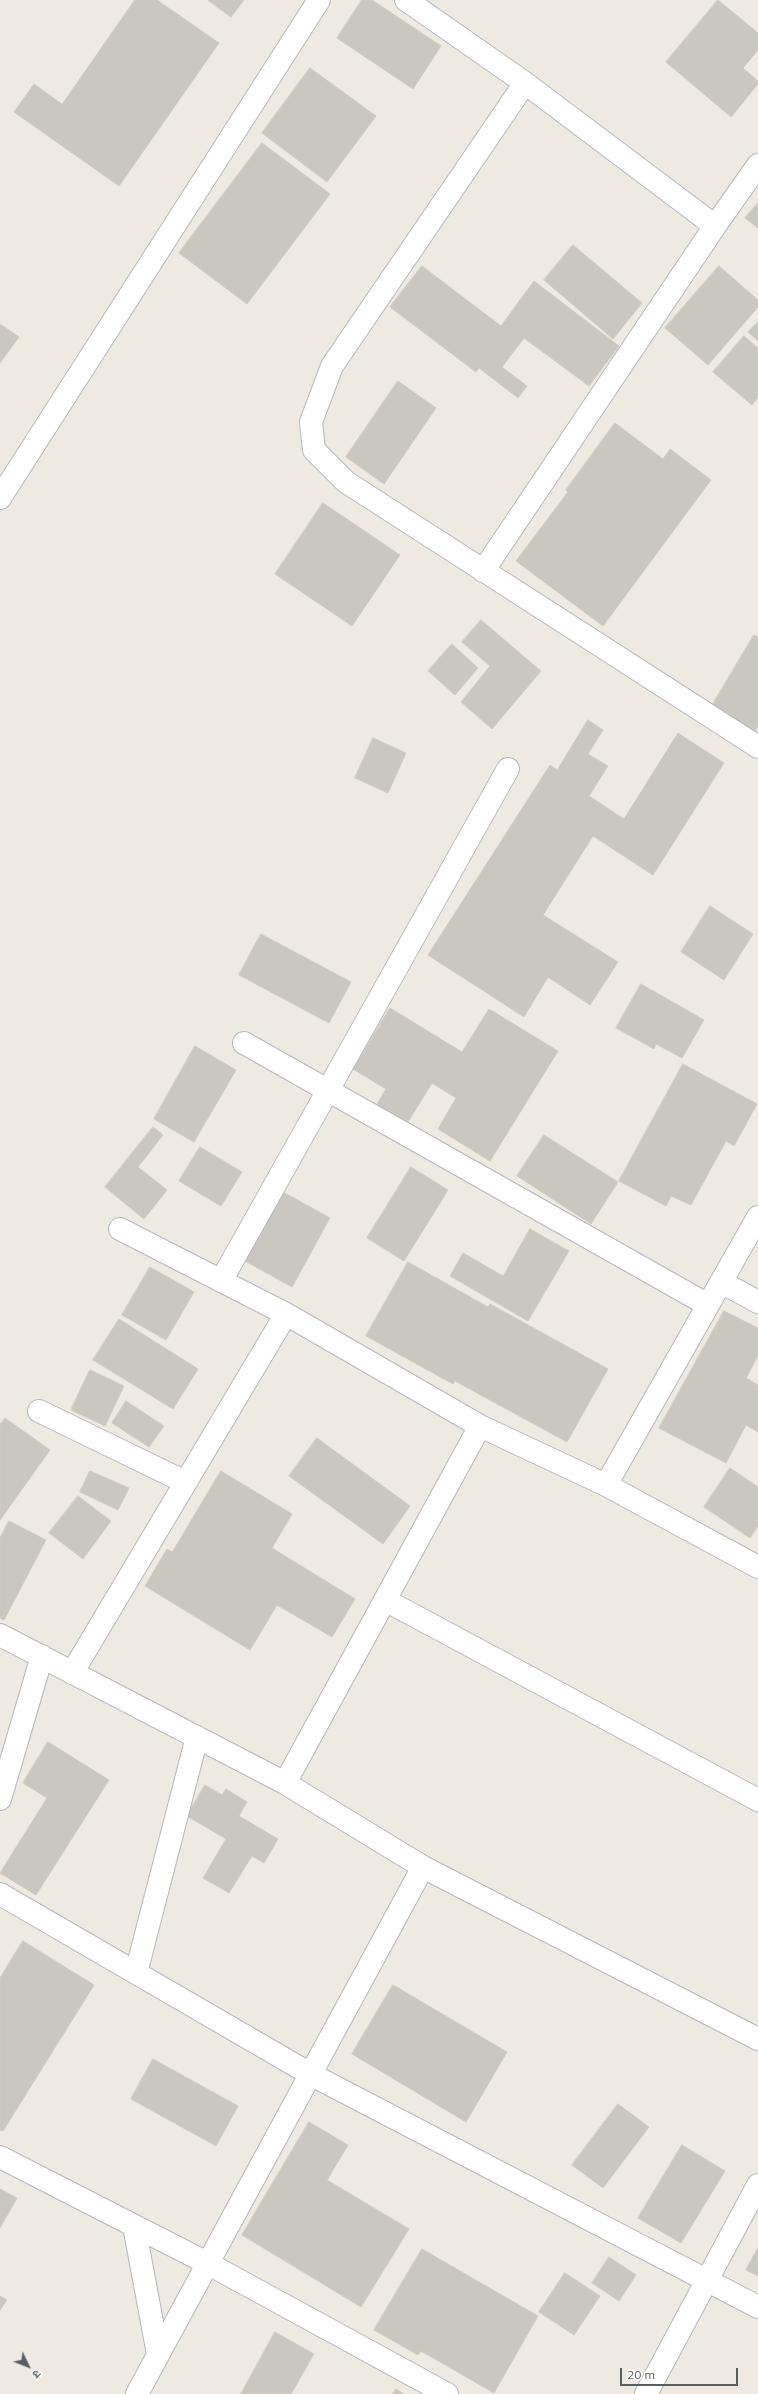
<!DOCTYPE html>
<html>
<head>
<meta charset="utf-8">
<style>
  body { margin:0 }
  #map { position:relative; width:758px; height:2394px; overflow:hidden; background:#eeeae1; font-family:Mulish,"Noto Sans Devanagari",sans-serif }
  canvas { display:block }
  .north { position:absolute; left:8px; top:2346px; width:40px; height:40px; -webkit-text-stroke:3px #fff; paint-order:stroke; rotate:133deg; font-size:11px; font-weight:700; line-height:16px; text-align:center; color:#595e63 }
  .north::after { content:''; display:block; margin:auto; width:14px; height:18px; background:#595e63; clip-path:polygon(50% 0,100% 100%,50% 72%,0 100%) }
  .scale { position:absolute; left:620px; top:2368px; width:118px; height:18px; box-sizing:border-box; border:2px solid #595e63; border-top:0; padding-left:5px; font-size:12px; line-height:14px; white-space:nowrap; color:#595e63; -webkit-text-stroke:3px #fff; paint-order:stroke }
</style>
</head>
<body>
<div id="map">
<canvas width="758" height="2394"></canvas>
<div class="north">उ</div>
<div class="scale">20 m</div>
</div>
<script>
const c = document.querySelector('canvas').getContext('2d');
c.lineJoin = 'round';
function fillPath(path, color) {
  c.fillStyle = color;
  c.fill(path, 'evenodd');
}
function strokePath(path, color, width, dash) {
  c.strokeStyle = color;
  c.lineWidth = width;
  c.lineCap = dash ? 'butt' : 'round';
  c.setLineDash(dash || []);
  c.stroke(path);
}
const building = new Path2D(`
  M135,0H157L219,43L119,186L14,112L34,84L62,104Z
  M208,0H244L231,17Z
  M362,0H372L441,46L413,89L337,38Z
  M718,0L758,33V50L743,68L758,81V84L731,117L666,62Z
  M310,68L376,116L327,182L262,133Z
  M262,143L330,194L247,304L179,253Z
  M758,203V228L745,218Z
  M573,245L642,303L613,339L544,280Z
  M422,266L501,326L534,281L619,346L589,386L524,338L502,367L527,386L518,398L479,368L476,372L390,307Z
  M719,266L758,300V307L708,365L665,328Z
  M758,322V341L748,332Z
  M0,324L19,337L0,363Z
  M744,336L758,348V397L752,405L713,372Z
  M398,381L436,408L384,484L346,457Z
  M615,423L663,459L670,449L711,480L603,626L516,561L568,492L566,490Z
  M323,503L400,555L352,626L275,574Z
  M481,620L541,671L492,729L461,702L490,666L462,642Z
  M754,635L758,637V726L753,734L710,709Z
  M452,644L478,668L455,695L428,671Z
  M588,720L603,730L588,754L608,766L589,796L624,819L678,733L724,763L653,875L593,836L543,915L618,962L590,1005L548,977L524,1017L428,955L550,765L557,770Z
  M373,738L406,753L388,793L355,778Z
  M710,906L753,934L724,980L681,952Z
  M261,934L351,982L329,1023L239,975Z
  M641,984L704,1020L682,1058L656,1044L654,1049L616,1028Z
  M390,1008L462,1052L489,1009L558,1051L490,1161L438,1129L456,1098L432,1083L408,1122L377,1104L386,1089L353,1069Z
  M195,1046L236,1070L194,1142L154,1119Z
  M683,1064L757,1104L734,1146L726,1141L691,1205L671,1196L666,1206L619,1181Z
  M153,1127L163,1135L138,1167L167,1190L144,1219L105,1187Z
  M544,1135L618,1182L591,1224L517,1176Z
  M200,1147L242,1172L221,1206L179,1181Z
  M411,1167L448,1190L404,1261L367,1238Z
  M283,1192L330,1218L292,1287L245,1261Z
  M530,1229L569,1251L528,1321L450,1276L463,1253L503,1276Z
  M408,1262L488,1307L490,1304L608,1369L567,1442L455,1381L453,1384L366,1336Z
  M150,1267L194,1292L166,1340L122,1315Z
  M724,1311L758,1328V1356L746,1378L758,1385V1432L746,1425L726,1463L659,1428Z
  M119,1319L198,1369L173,1409L93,1360Z
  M90,1370L124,1386L105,1426L71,1410Z
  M126,1401L164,1426L149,1447L112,1423Z
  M5,1418L50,1450L0,1520V1425Z
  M317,1438L410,1506L383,1544L289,1476Z
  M730,1468L758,1487V1526L750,1538L704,1507Z
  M90,1471L129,1488L118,1510L80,1492Z
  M221,1471L292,1514L272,1548L355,1599L332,1637L277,1605L250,1650L145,1586L167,1549L172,1552Z
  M78,1496L111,1521L83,1559L49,1533Z
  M9,1521L46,1540L4,1620L0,1618V1538Z
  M48,1742L109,1780L36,1895L0,1873L47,1798L23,1783Z
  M205,1785L222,1795L226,1789L247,1802L239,1816L278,1839L264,1863L252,1856L229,1893L203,1878L226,1839L187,1816Z
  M23,1941L94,1985L3,2131L0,2130V1978Z
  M393,1985L507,2052L466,2122L352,2054Z
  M153,2059L238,2106L216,2146L131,2099Z
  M618,2104L649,2127L603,2188L572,2165Z
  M309,2122L348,2145L327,2180L409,2229L361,2307L242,2235Z
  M682,2145L725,2171L681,2243L638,2218Z
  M0,2189L17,2198L0,2228Z
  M758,2248V2276L746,2270Z
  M422,2249L538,2316L494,2393L421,2351L418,2355L374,2330Z
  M609,2257L636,2275L619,2301L592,2283Z
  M565,2273L600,2296L574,2335L539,2312Z
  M0,2296L7,2300L0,2310Z
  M275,2332L314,2354L291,2394H241Z
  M396,2389L404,2394H393Z`);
fillPath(building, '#cac6c0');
strokePath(building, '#d2cbbf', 1);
const street = new Path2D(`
  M406,0L525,83L715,226L758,165
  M525,83L332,366L311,422L314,450L346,482L758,747
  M0,498L319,0
  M483,571L715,226
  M244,1043L708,1305
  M120,1229L286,1314L480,1426
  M221,1281L508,769
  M721,1282L758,1302
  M39,1411L185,1482
  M606,1485L758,1567
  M385,1600L758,1800
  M0,1635L285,1783
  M72,1673L286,1314
  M0,1799L42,1656
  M423,1867L285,1783L480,1426L606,1485L758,1217
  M0,1894L312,2075L758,2307
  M136,1973L197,1737
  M0,2157L207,2263L447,2394
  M134,2226L158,2354
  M137,2394C232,2218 329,2043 423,1867L758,2039
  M646,2394L758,2185`);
strokePath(street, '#b4b8bc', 24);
strokePath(street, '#fff', 22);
</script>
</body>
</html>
